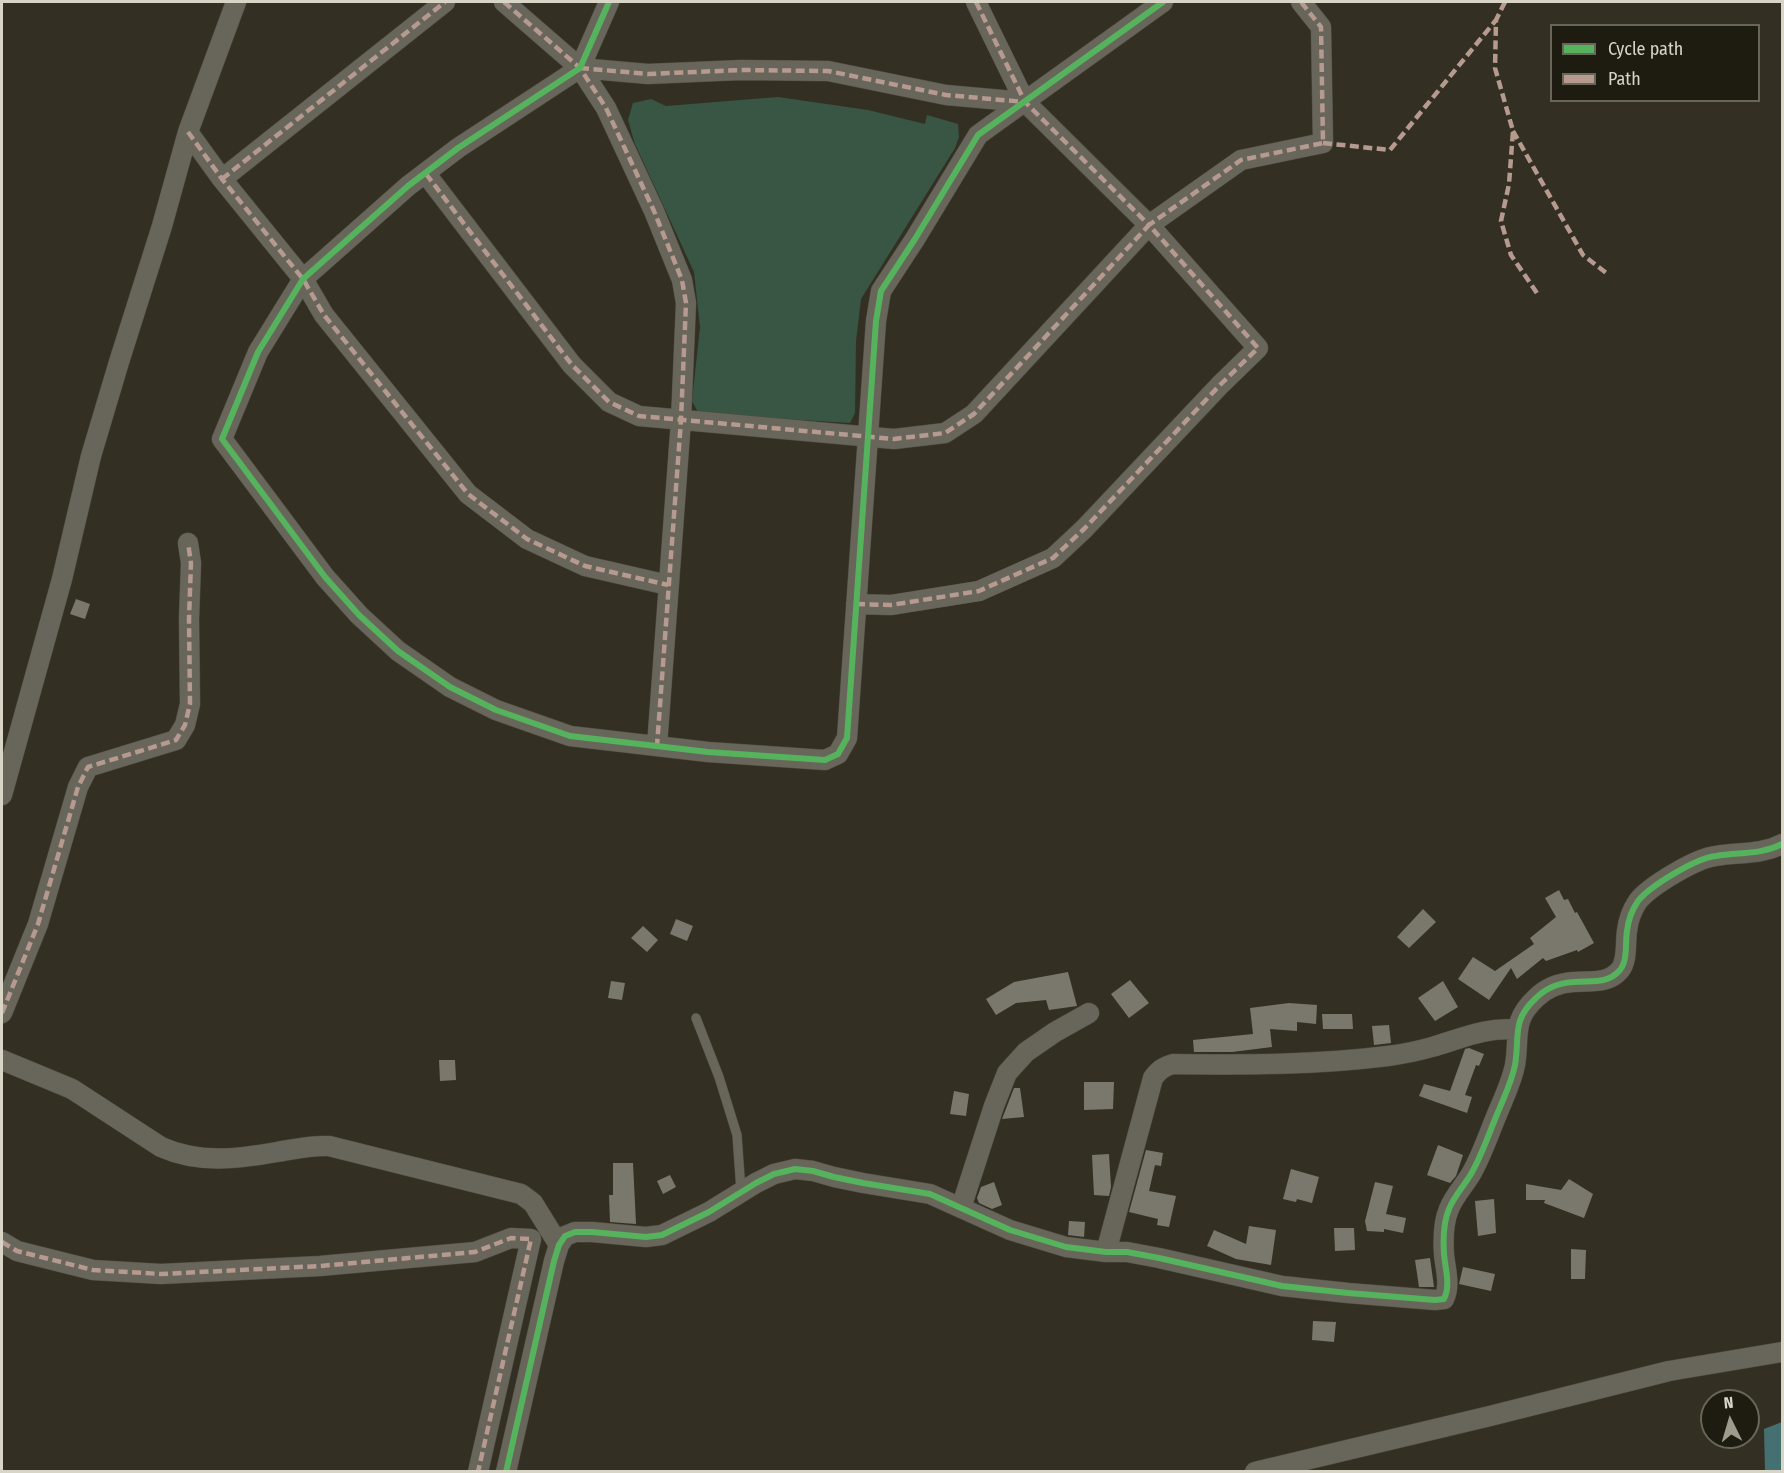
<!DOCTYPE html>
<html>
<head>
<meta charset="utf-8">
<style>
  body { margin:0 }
  #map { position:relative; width:1784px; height:1473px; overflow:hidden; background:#333023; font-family:"Fira Sans Condensed",sans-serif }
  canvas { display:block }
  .frame { position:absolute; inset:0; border:3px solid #d8d4c6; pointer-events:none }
  .legend { position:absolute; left:1550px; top:24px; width:210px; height:78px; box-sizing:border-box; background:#1e1b11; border:2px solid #686559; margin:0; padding:8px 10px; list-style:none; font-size:18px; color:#d8d4c6 }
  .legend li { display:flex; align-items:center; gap:12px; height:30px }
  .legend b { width:30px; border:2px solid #686559 }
  .north { position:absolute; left:1700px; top:1389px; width:60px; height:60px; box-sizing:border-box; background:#1e1b11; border:2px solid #686559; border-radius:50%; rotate:355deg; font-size:16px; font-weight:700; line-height:24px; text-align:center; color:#d8d4c6 }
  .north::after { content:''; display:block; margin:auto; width:21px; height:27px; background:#9e9b8d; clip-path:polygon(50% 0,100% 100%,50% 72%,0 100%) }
</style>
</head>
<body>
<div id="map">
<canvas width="1784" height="1473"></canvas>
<div class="frame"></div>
<ul class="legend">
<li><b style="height:8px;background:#56b35d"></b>Cycle path</li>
<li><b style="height:8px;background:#b69a8f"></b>Path</li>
</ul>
<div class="north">N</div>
</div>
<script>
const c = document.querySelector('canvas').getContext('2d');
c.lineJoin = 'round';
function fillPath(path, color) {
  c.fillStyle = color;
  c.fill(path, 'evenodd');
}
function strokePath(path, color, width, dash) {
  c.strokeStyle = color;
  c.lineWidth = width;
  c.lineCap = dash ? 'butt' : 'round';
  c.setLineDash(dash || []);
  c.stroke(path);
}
fillPath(new Path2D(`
  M778,97L868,110L925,124L927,115L958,124L959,137L955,148L861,299L856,341L855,413L850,423L699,414L692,401L700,327L694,272L635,144L628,120L633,103L651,99L666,106Z`), '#385643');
fillPath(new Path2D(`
  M1782,1422V1471H1765L1764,1429Z`), '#447072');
fillPath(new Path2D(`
  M76,599L90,604L85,619L70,614Z
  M1559,890L1564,900L1568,899L1575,913L1577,912L1594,943L1578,952L1577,950L1546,961L1543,958L1517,979L1511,968L1489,1000L1458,979L1473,957L1495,971L1534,944L1530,938L1556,917L1545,898Z
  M1423,909L1436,922L1409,948L1397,937Z
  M676,919L693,926L687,941L670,934Z
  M643,926L658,940L647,952L631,938Z
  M1068,972L1077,1006L1049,1010L1046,1000L1016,1003L996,1015L986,999L1014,982Z
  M1130,980L1149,1003L1129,1018L1111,994Z
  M611,981L625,983L622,1000L608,998Z
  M1443,981L1458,1007L1435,1021L1418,998Z
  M1289,1003L1317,1005L1316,1024L1297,1022V1031L1270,1029L1272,1047L1232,1052H1194L1193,1040L1253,1034L1250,1008Z
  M1322,1014H1352L1353,1029H1323Z
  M1389,1025L1391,1043L1374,1045L1372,1026Z
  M1469,1048L1484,1054L1479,1066L1476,1065L1465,1095L1472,1097L1467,1113L1419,1096L1424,1084L1450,1091L1465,1049Z
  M439,1060H455L456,1080L440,1081Z
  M1084,1082H1114L1113,1109L1084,1110Z
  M1014,1088H1020L1024,1117L1002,1119Z
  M954,1091L969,1094L966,1116L950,1114Z
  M1438,1145L1463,1155L1456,1176L1450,1183L1427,1175Z
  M1146,1150L1163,1153L1161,1166L1155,1165L1149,1191L1176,1196L1169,1227L1157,1225L1158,1219L1129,1212Z
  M1109,1154L1111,1187L1109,1196L1094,1195L1092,1155Z
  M613,1163H633L636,1224L610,1222L609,1195H613Z
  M1291,1169L1319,1177L1312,1203L1297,1199L1296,1202L1283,1199Z
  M670,1175L676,1187L663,1194L657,1181Z
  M1569,1179L1593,1194L1584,1218L1544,1203L1545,1200H1526V1184L1561,1190Z
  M994,1182L1002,1205L992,1209L979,1203L977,1198L981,1187Z
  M1375,1182L1393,1186L1386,1214L1406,1218L1403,1233L1384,1229V1232L1367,1231L1365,1221Z
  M1494,1199L1496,1233L1478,1236L1475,1201Z
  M1069,1221L1085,1222L1084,1237L1068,1235Z
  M1249,1226L1276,1230L1271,1265L1236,1259L1207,1246L1214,1230L1246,1244Z
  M1334,1228H1354L1355,1250L1335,1251Z
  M1571,1249L1586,1250L1585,1279H1571Z
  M1430,1258L1434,1287H1419L1415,1260Z
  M1463,1267L1495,1274L1491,1291L1459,1284Z
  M1313,1321L1336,1322L1334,1342L1312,1340Z`), '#7a786c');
const service = new Path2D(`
  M696,1018L719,1077L737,1135L741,1191`);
const minor = new Path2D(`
  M504,2L580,68L606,108L654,211L682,280L686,303L681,420L657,746
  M609,2L580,68L458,148L408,186L303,279L258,352L222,439L325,577L359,615L398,651L450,687L496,710L570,736L708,752L825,760L838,754L847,738L876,321L881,291L915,239L978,135L1163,2
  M976,2L1025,102L1149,225L1241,160L1323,143L1321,27L1301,2
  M580,68L648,74L741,70L828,71L946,95L1025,102
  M188,132L222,179L303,279L324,315L468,494L527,539L585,566L668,585
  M426,174L572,365L609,402L639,416L894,439L945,433L974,414L1149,225L1258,348L1220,385L1084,529L1053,558L979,591L891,605L856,604
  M222,179L445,2
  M2,795L62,579L91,456L119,362L162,226L188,132L236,2
  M2,1013L38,924L78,787L88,767L176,740L185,725L190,704L189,619L191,563L188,543
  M2,1060L72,1089L161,1147C199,1164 238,1159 277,1152C295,1149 311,1145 329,1146L521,1194L533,1203L559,1245
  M961,1208L994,1106L1007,1073L1026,1052L1055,1032L1089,1013
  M2,1242L17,1251L93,1270L161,1274L320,1266L475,1252L511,1238L531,1239L478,1472
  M1106,1252L1153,1078C1159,1070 1163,1067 1173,1064C1244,1065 1316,1065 1388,1056C1403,1054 1418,1051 1432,1047C1460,1039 1488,1026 1517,1030
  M506,1472L554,1261L559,1245L565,1236L575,1232H592L646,1237L662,1235L709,1212L756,1183L774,1174L795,1169L813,1171L834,1177L863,1183L930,1194L1010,1230L1066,1247L1106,1252H1127L1159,1258L1282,1286L1348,1293L1435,1300L1444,1299C1451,1285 1445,1268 1444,1254C1443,1239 1443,1223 1449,1209C1454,1196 1464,1186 1471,1174C1482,1155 1489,1133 1498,1112C1504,1097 1512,1081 1515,1065C1520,1037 1511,1021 1536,998C1546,988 1559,983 1573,982C1590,980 1607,985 1620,970C1628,960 1625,943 1627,931C1628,921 1632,910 1638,901C1650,886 1696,858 1716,856C1739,852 1761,855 1782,844
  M1255,1472L1490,1416L1669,1371L1782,1352`);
strokePath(service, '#4f4d41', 10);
strokePath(minor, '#4f4d41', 21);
strokePath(service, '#68655b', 9);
strokePath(minor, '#68655b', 20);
strokePath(new Path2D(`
  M504,2L580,68L606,108L654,211L682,280L686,303L681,420L657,746
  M976,2L1025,102L1149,225L1241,160L1323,143L1321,27L1301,2
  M1505,2L1496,20L1495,68L1513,131L1509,184L1501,221L1511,255L1539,296
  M580,68L648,74L741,70L828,71L946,95L1025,102
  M1513,131L1583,255L1609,275
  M188,132L222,179L303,279L324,315L468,494L527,539L585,566L668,585
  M1323,143L1390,150L1496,20
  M426,174L572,365L609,402L639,416L894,439L945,433L974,414L1149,225L1258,348L1220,385L1084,529L1053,558L979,591L891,605L856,604
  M222,179L445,2
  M2,1013L38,924L78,787L88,767L176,740L185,725L190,704L189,619L191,563L188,543
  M2,1242L17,1251L93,1270L161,1274L320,1266L475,1252L511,1238L531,1239L478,1472`), '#b69a8f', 4.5, [9, 4.5]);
strokePath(new Path2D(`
  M609,2L580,68L458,148L408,186L303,279L258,352L222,439L325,577L359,615L398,651L450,687L496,710L570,736L708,752L825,760L838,754L847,738L876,321L881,291L915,239L978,135L1163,2
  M506,1472L554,1261L559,1245L565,1236L575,1232H592L646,1237L662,1235L709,1212L756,1183L774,1174L795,1169L813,1171L834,1177L863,1183L930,1194L1010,1230L1066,1247L1106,1252H1127L1159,1258L1282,1286L1348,1293L1435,1300L1444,1299C1451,1285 1445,1268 1444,1254C1443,1239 1443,1223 1449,1209C1454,1196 1464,1186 1471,1174C1482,1155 1489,1133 1498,1112C1504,1097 1512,1081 1515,1065C1520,1037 1511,1021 1536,998C1546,988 1559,983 1573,982C1590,980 1607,985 1620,970C1628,960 1625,943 1627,931C1628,921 1632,910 1638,901C1650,886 1696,858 1716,856C1739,852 1761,855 1782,844`), '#56b35d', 6);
</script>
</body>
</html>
